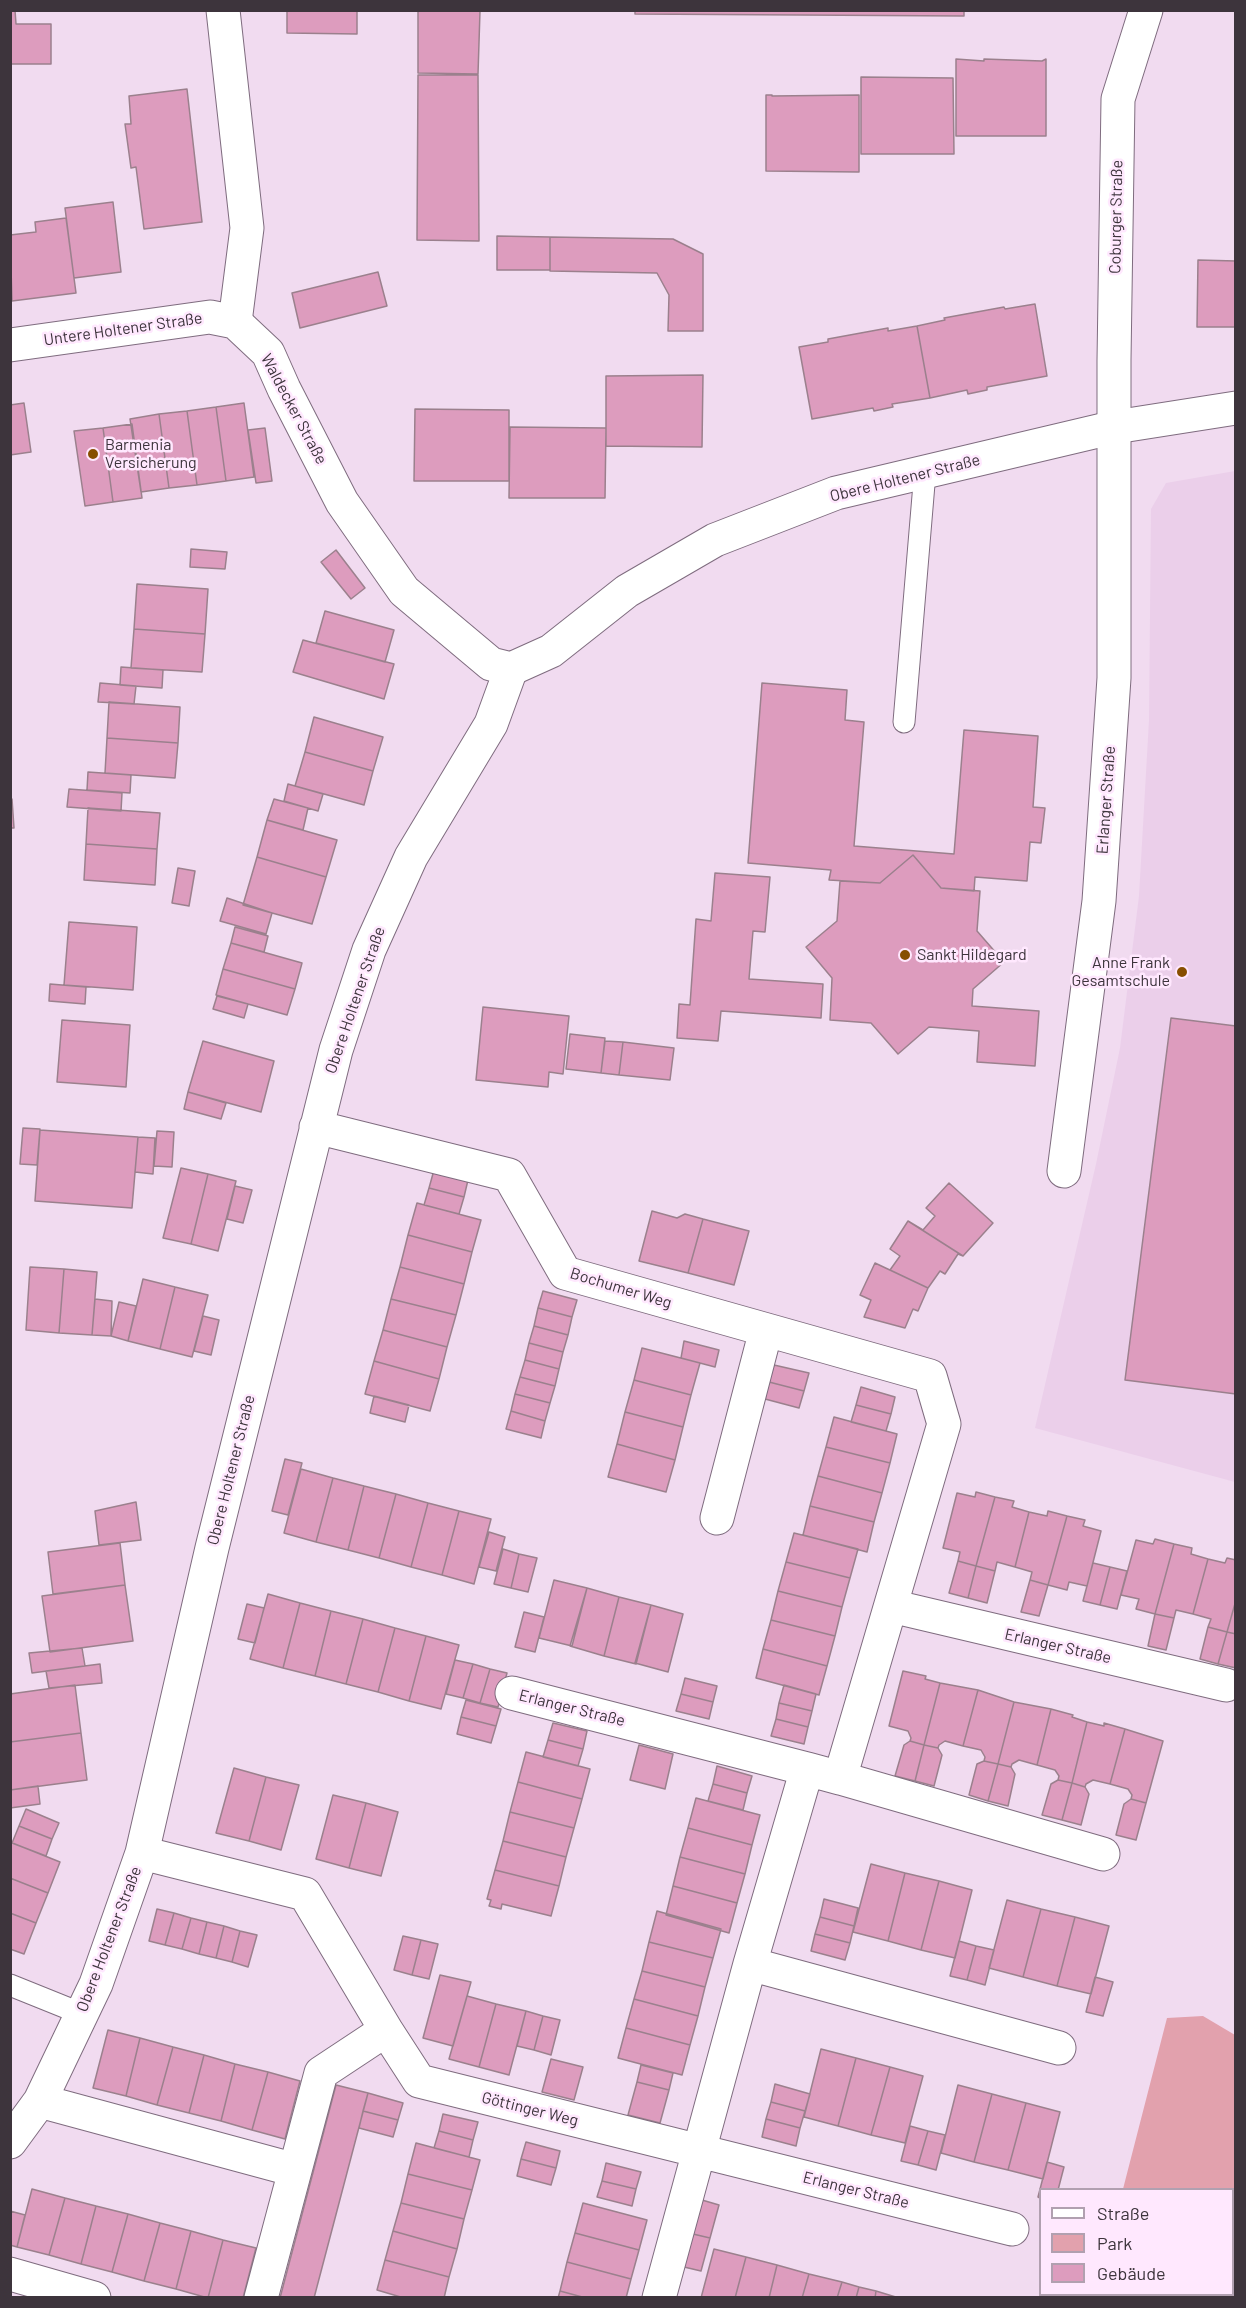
<!DOCTYPE html>
<html>
<head>
<meta charset="utf-8">
<style>
  body { margin:0 }
  #map { position:relative; width:1246px; height:2308px; overflow:hidden; background:#f1dbf0; font-family:Barlow,sans-serif }
  canvas { display:block }
  .frame { position:absolute; inset:0; border:12px solid #3d343c; pointer-events:none }
  .legend { position:absolute; left:1039px; top:2188px; width:195px; height:108px; box-sizing:border-box; background:#ffe8fe; border:2px solid #b1a0b0; margin:0; padding:8px 10px; list-style:none; font-size:18px; color:#3d343c }
  .legend li { display:flex; align-items:center; gap:12px; height:30px }
  .legend b { width:30px; border:2px solid #b1a0b0 }
</style>
</head>
<body>
<div id="map">
<canvas width="1246" height="2308"></canvas>
<div class="frame"></div>
<ul class="legend">
<li><b style="height:8px;background:#fff"></b>Straße</li>
<li><b style="height:16px;background:#e2a1ad"></b>Park</li>
<li><b style="height:16px;background:#dd9cbe"></b>Gebäude</li>
</ul>
</div>
<script>
const c = document.querySelector('canvas').getContext('2d');
c.lineJoin = 'round';
function fillPath(path, color) {
  c.fillStyle = color;
  c.fill(path, 'evenodd');
}
function strokePath(path, color, width, dash) {
  c.strokeStyle = color;
  c.lineWidth = width;
  c.lineCap = dash ? 'butt' : 'round';
  c.setLineDash(dash || []);
  c.stroke(path);
}
function write(font, color, halo, rows, align = 'center') {
  c.font = font + ' Barlow,sans-serif';
  c.lineWidth = 5;
  c.setLineDash([]);
  c.textBaseline = 'middle';
  c.strokeStyle = halo;
  c.fillStyle = color;
  for (const [text, x, y, turn = 0] of rows) {
    c.save();
    c.translate(x, y);
    c.rotate((+turn || 0) * Math.PI / 180);
    c.textAlign = isNaN(turn) ? turn : align;
    if (halo) c.strokeText(text, 0, 0);
    c.fillText(text, 0, 0);
    c.restore();
  }
}
fillPath(new Path2D(`
  M1235,471V1482L1035,1428L1096,1164L1120,1048L1139,896L1149,720L1151,509L1166,483Z`), '#ebcfea');
fillPath(new Path2D(`
  M1203,2016L1235,2035V2297H1095L1096,2294H1232V2190L1123,2189L1167,2018Z`), '#e2a1ad');
const building = new Path2D(`
  M10,10H15L16,24H51V64H10Z
  M287,10H357V34L287,33Z
  M418,10L480,11L478,74L418,73Z
  M635,10H964V16L635,14Z
  M956,59L984,61V59L1042,61L1046,59V136H956Z
  M418,75H478L479,241L417,240Z
  M861,77L953,78L954,154H861Z
  M187,89L202,222L144,229L136,167L131,168L125,124H131L129,96Z
  M766,95H772V96L859,95V172L766,171Z
  M113,202L121,272L74,278L65,208Z
  M66,218L76,293L12,301L10,235L36,232L35,222Z
  M497,236L550,237V270H497Z
  M550,237L673,239L703,254V331H668L669,295L657,273L550,271Z
  M1198,260L1236,261V327H1197Z
  M378,272L387,306L300,328L292,293Z
  M1035,304L1047,376L987,387V390L968,394L967,390L930,398L917,326L945,320L944,318L1004,307L1005,309Z
  M917,326L930,398L892,404L893,407L874,411L873,408L812,419L799,347L828,342V339L888,328V331Z
  M703,375L702,447L606,446V376Z
  M24,403L31,452L10,455V405Z
  M244,403L254,477L226,481L216,407Z
  M216,407L226,481L197,485L187,411Z
  M415,409L509,410V481H414Z
  M187,411L197,485L169,488L159,414Z
  M159,414L169,488L141,492L130,419Z
  M132,424L142,498L113,502L103,428Z
  M510,427L606,428L605,498H509Z
  M103,428L113,502L85,506L74,431Z
  M265,428L272,481L256,483L248,430Z
  M191,549L227,552L225,569L190,567Z
  M336,550L365,588L351,599L321,562Z
  M137,584L208,589L205,634L134,629Z
  M325,611L394,630L385,662L316,643Z
  M134,629L205,634L202,672L131,668Z
  M303,640L394,664L384,699L293,672Z
  M121,667L163,670L162,688L120,685Z
  M100,683L136,686L134,704L98,702Z
  M762,683L847,690L845,720L864,722L854,846L954,854L964,730L1038,736L1033,807L1045,808L1041,843L1030,842L1027,881L975,877L974,891L941,888L913,855L880,883L829,880L831,870L748,863Z
  M109,702L180,707L178,743L107,738Z
  M314,717L383,737L373,771L305,752Z
  M107,738L178,743L175,778L105,773Z
  M305,752L373,771L364,805L295,786Z
  M88,772L131,775L130,793L87,790Z
  M288,784L323,794L318,811L284,801Z
  M69,789L122,793L121,811L67,807Z
  M12,799L14,828H10V800Z
  M274,799L308,808L303,830L267,820Z
  M88,808L160,813L157,849L86,844Z
  M267,820L337,840L326,877L257,857Z
  M86,844L157,849L155,885L84,880Z
  M913,855L941,888L980,891L977,931L1004,962L973,989L972,1006L1039,1011L1035,1066L977,1062L979,1031L929,1027L898,1054L871,1023L830,1020L832,978L806,947L837,921L840,881L880,883Z
  M257,857L326,877L312,924L243,905Z
  M178,868L195,871L189,906L172,903Z
  M715,873L770,877L765,932L753,931L749,979L823,984L821,1018L721,1011L718,1041L677,1038L679,1004L690,1005L696,919L711,921Z
  M227,898L272,913L266,934L220,921Z
  M69,922L137,927L133,990L64,985Z
  M235,927L268,936L264,952L231,943Z
  M231,943L302,963L295,989L223,969Z
  M223,969L295,989L287,1015L216,995Z
  M50,984L86,987L85,1004L49,1001Z
  M217,996L248,1004L244,1018L213,1009Z
  M483,1007L569,1016L563,1074L549,1072L548,1087L476,1080Z
  M1171,1018L1236,1026V1394L1125,1380Z
  M62,1020L130,1025L126,1087L57,1082Z
  M570,1034L605,1038L601,1073L566,1069Z
  M203,1041L274,1061L261,1112L188,1092Z
  M605,1041L623,1042L619,1075L601,1073Z
  M623,1042L674,1048L670,1080L619,1075Z
  M188,1092L226,1103L221,1119L184,1109Z
  M23,1128L40,1129L37,1165L20,1164Z
  M40,1130L138,1137L132,1208L35,1201Z
  M157,1131L174,1132L172,1167L154,1166Z
  M138,1137L155,1138L153,1174L135,1172Z
  M181,1168L208,1174L191,1244L163,1238Z
  M434,1170L468,1180L464,1197L429,1188Z
  M208,1174L236,1181L218,1251L191,1244Z
  M949,1183L993,1223L963,1256L908,1221L923,1230L935,1216L926,1208Z
  M235,1186L252,1190L243,1223L227,1219Z
  M429,1188L464,1197L459,1214L424,1205Z
  M417,1203L481,1220L472,1252L408,1235Z
  M652,1211L677,1218L685,1214L703,1219L688,1273L639,1261Z
  M703,1219L749,1231L734,1285L688,1273Z
  M908,1221L963,1256L958,1254L945,1274L940,1271L928,1288L890,1270L900,1256L890,1249Z
  M408,1235L472,1252L464,1284L400,1267Z
  M875,1263L928,1288L918,1311L913,1309L905,1328L864,1317L871,1300L860,1295Z
  M30,1267L64,1269L59,1333L26,1330Z
  M400,1267L464,1284L456,1315L391,1299Z
  M64,1269L97,1272L92,1335L59,1333Z
  M143,1279L175,1287L160,1349L128,1341Z
  M175,1287L208,1295L192,1357L160,1349Z
  M543,1291L577,1300L572,1317L538,1308Z
  M95,1299L112,1301L111,1336L92,1335Z
  M391,1299L456,1315L447,1347L383,1330Z
  M119,1302L136,1306L128,1341L111,1336Z
  M538,1308L572,1317L568,1335L534,1326Z
  M203,1316L219,1320L211,1355L194,1351Z
  M534,1326L568,1335L563,1352L529,1343Z
  M383,1330L447,1347L439,1379L374,1361Z
  M684,1341L719,1350L715,1367L681,1358Z
  M529,1343L563,1352L559,1369L525,1360Z
  M642,1348L700,1363L691,1395L634,1380Z
  M525,1360L559,1369L555,1386L520,1377Z
  M374,1361L439,1379L430,1411L365,1394Z
  M774,1365L809,1373L804,1391L769,1382Z
  M520,1377L555,1386L550,1403L515,1394Z
  M634,1380L691,1395L683,1427L625,1412Z
  M769,1382L804,1391L799,1408L765,1399Z
  M861,1387L895,1397L891,1414L856,1405Z
  M515,1394L550,1403L545,1421L511,1411Z
  M374,1396L409,1405L405,1422L370,1413Z
  M856,1405L891,1414L886,1431L851,1422Z
  M511,1411L545,1421L541,1438L506,1429Z
  M625,1412L683,1427L675,1460L617,1444Z
  M834,1417L897,1434L890,1463L826,1447Z
  M617,1444L675,1460L666,1492L608,1477Z
  M826,1447L890,1463L882,1493L818,1476Z
  M285,1459L302,1463L288,1515L272,1511Z
  M301,1469L333,1478L316,1542L284,1533Z
  M818,1476L882,1493L874,1522L810,1506Z
  M333,1478L364,1486L348,1550L316,1542Z
  M364,1486L396,1494L379,1558L348,1550Z
  M976,1492L995,1497L976,1566L958,1561L960,1552L943,1548L957,1493L975,1497Z
  M396,1494L428,1503L411,1567L379,1558Z
  M995,1497L1014,1501L1012,1507L1029,1512L1015,1567L997,1562L995,1571L976,1566Z
  M136,1502L141,1540L99,1545L95,1511Z
  M428,1503L459,1511L442,1575L411,1567Z
  M810,1506L874,1522L867,1552L803,1535Z
  M459,1511L491,1519L474,1584L442,1575Z
  M1048,1511L1067,1516L1048,1585L1030,1580L1032,1572L1015,1567L1029,1512L1047,1516Z
  M1067,1516L1085,1520L1083,1526L1101,1531L1087,1586L1069,1582L1067,1590L1048,1585Z
  M489,1532L505,1537L496,1571L479,1567Z
  M794,1533L858,1549L850,1578L786,1562Z
  M1155,1539L1174,1544L1155,1614L1136,1609L1139,1599L1121,1595L1136,1540L1153,1544Z
  M120,1543L125,1585L53,1594L48,1552Z
  M1174,1544L1192,1548L1191,1554L1208,1559L1193,1614L1176,1610L1174,1618L1155,1614Z
  M503,1549L519,1554L511,1588L494,1584Z
  M519,1554L537,1558L528,1592L511,1588Z
  M1227,1558L1236,1560V1600L1227,1632L1208,1627L1211,1619L1193,1614L1208,1559L1225,1563Z
  M958,1561L976,1566L968,1598L949,1593Z
  M786,1562L850,1578L842,1607L778,1591Z
  M1093,1563L1110,1567L1100,1605L1083,1601Z
  M976,1566L995,1571L987,1603L968,1598Z
  M1110,1567L1127,1571L1117,1609L1100,1605Z
  M554,1580L587,1588L572,1646L539,1638Z
  M1030,1580L1048,1585L1039,1616L1021,1612Z
  M125,1585L133,1641L50,1652L42,1596Z
  M587,1588L619,1597L604,1656L570,1646Z
  M778,1591L842,1607L835,1636L771,1620Z
  M268,1594L300,1603L283,1668L250,1659Z
  M619,1597L651,1605L636,1664L604,1656Z
  M1236,1600V1634L1227,1632Z
  M300,1603L331,1611L315,1676L283,1668Z
  M247,1604L264,1608L255,1643L238,1639Z
  M651,1605L683,1614L668,1672L635,1663Z
  M331,1611L363,1619L346,1684L315,1676Z
  M524,1612L544,1617L535,1652L515,1647Z
  M1155,1614L1174,1618L1166,1650L1148,1646Z
  M363,1619L395,1628L378,1692L346,1684Z
  M771,1620L835,1636L827,1666L763,1649Z
  M1208,1627L1227,1632L1218,1664L1200,1659Z
  M395,1628L426,1636L409,1701L378,1692Z
  M1227,1632L1236,1634V1668L1218,1664Z
  M426,1636L459,1645L441,1709L409,1701Z
  M82,1648L85,1666L32,1673L29,1653Z
  M763,1649L827,1666L819,1695L756,1678Z
  M455,1660L473,1664L463,1698L446,1694Z
  M100,1664L102,1683L49,1688L46,1671Z
  M473,1664L490,1669L480,1703L463,1698Z
  M490,1669L507,1673L498,1707L480,1703Z
  M903,1671L926,1676L925,1679L940,1683L924,1745L910,1741L911,1738L908,1731L889,1726Z
  M685,1678L717,1686L713,1702L681,1694Z
  M940,1683L978,1690L963,1746L945,1741L939,1745L938,1748L924,1745Z
  M75,1685L81,1733L10,1742V1694Z
  M784,1685L816,1694L812,1711L779,1703Z
  M978,1690L1014,1702L998,1764L984,1761L985,1757L981,1750L963,1746Z
  M681,1694L713,1702L709,1719L676,1711Z
  M466,1700L501,1709L496,1726L461,1717Z
  M1014,1702L1051,1709L1037,1765L1019,1760L1012,1764L1011,1767L998,1764Z
  M779,1703L812,1711L808,1727L776,1719Z
  M1051,1709L1073,1715L1072,1717L1087,1722L1072,1783L1058,1780L1059,1776L1055,1770L1037,1765Z
  M461,1717L496,1726L491,1743L457,1734Z
  M776,1719L808,1727L804,1744L771,1736Z
  M1087,1722L1104,1726V1723L1125,1729L1110,1784L1093,1780L1086,1784L1085,1787L1072,1783Z
  M553,1723L587,1731L583,1749L548,1740Z
  M1125,1729L1163,1741L1146,1803L1131,1799L1132,1795L1128,1789L1110,1784Z
  M81,1733L87,1780L10,1790V1742Z
  M548,1740L583,1749L578,1766L543,1757Z
  M910,1741L924,1745L915,1781L895,1776L904,1745Z
  M639,1745L673,1754L665,1789L630,1780Z
  M924,1745L938,1748L942,1755L934,1786L915,1781Z
  M526,1752L590,1769L582,1799L518,1782Z
  M984,1761L998,1764L988,1801L969,1795L977,1764Z
  M998,1764L1011,1767L1015,1774L1008,1806L988,1801Z
  M717,1766L752,1776L747,1793L713,1784Z
  M234,1768L266,1777L249,1841L216,1833Z
  M266,1777L299,1785L281,1850L249,1841Z
  M1058,1780L1072,1783L1062,1820L1042,1815L1051,1784Z
  M518,1782L582,1799L574,1828L510,1812Z
  M1072,1783L1085,1787L1089,1794L1081,1825L1062,1820Z
  M713,1784L747,1793L743,1810L708,1801Z
  M38,1786L40,1804L10,1808V1790Z
  M333,1795L366,1803L349,1868L316,1859Z
  M696,1798L760,1815L752,1845L688,1828Z
  M1131,1799L1146,1803L1136,1840L1116,1835L1124,1804Z
  M366,1803L398,1812L381,1876L349,1868Z
  M26,1809L59,1823L52,1839L19,1826Z
  M510,1812L574,1828L566,1857L503,1841Z
  M19,1826L52,1839L46,1856L12,1843Z
  M688,1828L752,1845L745,1874L680,1857Z
  M503,1841L566,1857L559,1886L495,1870Z
  M10,1842L60,1862L48,1893L10,1878Z
  M680,1857L745,1874L737,1903L673,1886Z
  M871,1864L905,1873L888,1941L853,1932Z
  M495,1870L559,1886L551,1916L502,1904L501,1909L489,1906L491,1900L487,1899Z
  M905,1873L939,1881L921,1950L888,1941Z
  M10,1878L48,1893L36,1923L10,1913Z
  M939,1881L972,1890L955,1958L921,1950Z
  M673,1886L737,1903L729,1933L666,1915Z
  M824,1899L858,1908L854,1926L820,1917Z
  M1007,1900L1041,1909L1023,1977L989,1968Z
  M157,1909L174,1913L165,1945L149,1941Z
  M1041,1909L1075,1917L1057,1986L1023,1977Z
  M657,1911L721,1929L713,1958L649,1942Z
  M10,1913L36,1923L24,1954L10,1949Z
  M174,1913L191,1918L182,1949L165,1945Z
  M820,1917L854,1926L850,1943L815,1934Z
  M1075,1917L1109,1926L1091,1994L1057,1986Z
  M191,1918L207,1922L199,1954L182,1949Z
  M207,1922L224,1926L216,1958L199,1954Z
  M224,1926L240,1931L232,1962L216,1958Z
  M240,1931L257,1935L248,1967L232,1962Z
  M815,1934L850,1943L845,1960L811,1951Z
  M403,1936L421,1940L412,1975L394,1970Z
  M421,1940L438,1944L429,1979L412,1975Z
  M959,1941L976,1946L967,1980L950,1976Z
  M649,1942L713,1958L705,1987L642,1971Z
  M976,1946L994,1950L985,1985L967,1980Z
  M642,1971L705,1987L698,2016L634,1999Z
  M440,1975L471,1982L453,2046L423,2038Z
  M1095,1977L1113,1982L1103,2016L1086,2012Z
  M467,1996L496,2004L479,2067L449,2059Z
  M634,1999L698,2016L690,2045L626,2028Z
  M496,2004L526,2011L509,2075L479,2067Z
  M526,2011L543,2016L534,2050L517,2046Z
  M543,2016L560,2020L551,2055L534,2050Z
  M626,2028L690,2045L682,2075L618,2058Z
  M108,2030L140,2038L126,2096L93,2088Z
  M140,2038L173,2047L157,2105L126,2096Z
  M173,2047L204,2055L189,2113L157,2105Z
  M821,2049L856,2058L838,2126L804,2117Z
  M204,2055L235,2064L221,2121L189,2113Z
  M856,2058L890,2067L871,2135L838,2126Z
  M551,2059L583,2067L574,2100L542,2092Z
  M235,2064L268,2072L252,2130L221,2121Z
  M641,2065L673,2073L669,2090L637,2082Z
  M890,2067L923,2076L905,2143L871,2135Z
  M268,2072L300,2081L285,2139L252,2130Z
  M637,2082L669,2090L660,2123L628,2115Z
  M775,2084L810,2094L805,2111L771,2102Z
  M336,2085L368,2093L314,2298H280Z
  M958,2085L992,2094L974,2162L941,2153Z
  M368,2093L403,2103L398,2120L363,2111Z
  M992,2094L1026,2103L1008,2170L974,2162Z
  M771,2102L805,2111L800,2128L766,2119Z
  M1026,2103L1060,2112L1043,2179L1008,2170Z
  M363,2111L398,2120L393,2137L359,2128Z
  M443,2114L478,2122L473,2140L439,2131Z
  M766,2119L800,2128L796,2146L762,2137Z
  M910,2126L928,2131L918,2165L901,2161Z
  M439,2131L473,2140L469,2157L434,2148Z
  M928,2131L945,2135L936,2170L918,2165Z
  M526,2142L560,2151L556,2168L521,2159Z
  M416,2143L480,2160L472,2190L408,2174Z
  M521,2159L556,2168L551,2185L517,2176Z
  M1047,2162L1064,2167L1058,2190H1040V2198L1038,2197Z
  M606,2163L641,2172L636,2189L602,2181Z
  M408,2174L472,2190L464,2219L401,2203Z
  M602,2181L636,2189L632,2206L597,2197Z
  M32,2189L65,2198L49,2255L17,2247Z
  M65,2198L96,2206L81,2264L49,2255Z
  M702,2200L719,2205L710,2238L693,2234Z
  M401,2203L464,2219L457,2249L393,2231Z
  M583,2203L647,2220L639,2250L575,2233Z
  M96,2206L128,2214L112,2272L81,2264Z
  M10,2211L25,2215L17,2247L10,2245Z
  M128,2214L160,2223L144,2281L112,2272Z
  M160,2223L191,2231L176,2289L144,2281Z
  M191,2231L223,2240L208,2298L176,2289Z
  M393,2231L457,2249L449,2277L385,2260Z
  M575,2233L639,2250L631,2279L567,2262Z
  M693,2234L710,2238L701,2271L684,2267Z
  M223,2240L256,2248L243,2298H208Z
  M714,2249L746,2257L735,2298H701Z
  M746,2257L777,2265L769,2298H735Z
  M385,2260L449,2277L444,2298H404L377,2290Z
  M567,2262L631,2279L626,2298H586L560,2291Z
  M777,2265L809,2274L802,2298H769Z
  M809,2274L842,2282L837,2298H802Z
  M842,2282L859,2287L856,2298H837Z
  M859,2287L876,2291L875,2298H856Z
  M560,2291L586,2298H558Z
  M876,2291L899,2298H875Z`);
fillPath(building, '#dd9cbe');
strokePath(building, '#9b808d', 1.5);
const lane = new Path2D(`
  M904,722L925,472
  M10,1985L82,2014`);
const street = new Path2D(`
  M223,10L247,228L235,322
  M316,1127L509,1175L565,1273L930,1376L944,1424L840,1778L807,1769L750,1964L659,2298
  M1064,1171L1099,901L1114,678V360L1118,99L1146,10
  M717,1518L766,1330
  M891,1606L1226,1685
  M512,1693L807,1769
  M840,1778L1103,1854
  M142,1853L305,1894L386,2030L419,2081L1012,2229
  M750,1964L1059,2048
  M40,2101L295,2170
  M10,2142L40,2101L96,1984L142,1853L212,1548L336,1050L369,950L411,857L491,724L511,669
  M10,2274L94,2298
  M261,2298L321,2073L386,2030`);
const secondary = new Path2D(`
  M10,345L210,317L235,322L268,353L284,389L342,502L404,591L491,664L511,669L551,651L627,591L715,540L836,493L1115,427L1236,408`);
strokePath(lane, '#7f6c7f', 23);
strokePath(street, '#7f6c7f', 35);
strokePath(secondary, '#7f6c7f', 35);
strokePath(lane, '#fff', 21);
strokePath(street, '#fff', 33);
strokePath(secondary, '#fff', 33);
for (const [x, y, r, color] of [
  [93,454,6,"#874f01"],
  [905,955,6,"#874f01"],
  [1182,972,6,"#874f01"]
]) {
  const dot = new Path2D();
  dot.arc(x, y, r, 0, 2 * Math.PI);
  c.fillStyle = color;
  c.fill(dot);
  strokePath(dot, '#ffe8fe', 2);
}
write('16px', '#3d343c', '#ffe8fe', [
  ["Coburger Straße",1116,217,-89],
  ["Untere Holtener Straße",123,329,-8],
  ["Waldecker Straße",294,409,62],
  ["Obere Holtener Straße",905,478,-14],
  ["Erlanger Straße",1106,800,-86],
  ["Obere Holtener Straße",355,1000,-71],
  ["Bochumer Weg",621,1288,17],
  ["Obere Holtener Straße",231,1470,-76],
  ["Erlanger Straße",1058,1646,13],
  ["Erlanger Straße",572,1708,14],
  ["Obere Holtener Straße",109,1939,-69],
  ["Göttinger Weg",530,2109,14],
  ["Erlanger Straße",856,2190,14]
]);
write('16px', '#3d343c', '#ffe8fe', [
  ["Barmenia",105,445],
  ["Versicherung",105,463],
  ["Sankt Hildegard",917,955],
  ["Anne Frank",1170,963,"right"],
  ["Gesamtschule",1170,981,"right"]
], 'left');
</script>
</body>
</html>
